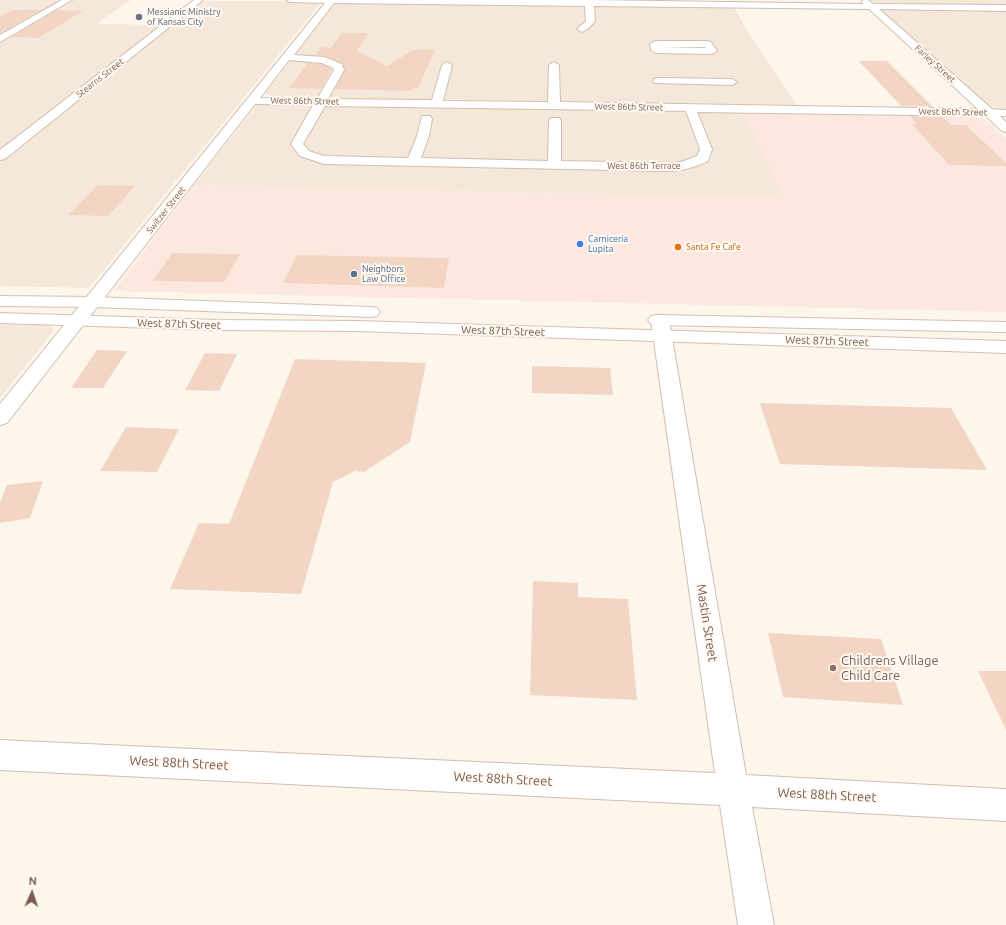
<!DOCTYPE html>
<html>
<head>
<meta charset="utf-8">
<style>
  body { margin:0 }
  #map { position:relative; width:1006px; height:925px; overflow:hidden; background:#fdf6ec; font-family:Ubuntu,sans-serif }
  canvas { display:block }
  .north { position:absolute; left:12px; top:873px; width:40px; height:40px; -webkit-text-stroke:3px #fffaf3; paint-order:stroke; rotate:3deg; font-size:11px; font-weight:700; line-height:16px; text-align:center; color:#7a5c4d }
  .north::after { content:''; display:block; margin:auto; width:14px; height:18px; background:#7a5c4d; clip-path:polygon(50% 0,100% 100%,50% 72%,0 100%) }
</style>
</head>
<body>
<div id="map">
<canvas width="1006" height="925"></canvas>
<div class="north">N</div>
</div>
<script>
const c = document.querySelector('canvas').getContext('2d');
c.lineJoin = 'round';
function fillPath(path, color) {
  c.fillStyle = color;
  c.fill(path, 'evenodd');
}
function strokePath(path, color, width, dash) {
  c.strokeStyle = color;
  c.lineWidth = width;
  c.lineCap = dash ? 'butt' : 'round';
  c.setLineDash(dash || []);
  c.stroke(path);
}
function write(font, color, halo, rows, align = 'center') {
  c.font = font + ' Ubuntu,sans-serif';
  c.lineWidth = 4;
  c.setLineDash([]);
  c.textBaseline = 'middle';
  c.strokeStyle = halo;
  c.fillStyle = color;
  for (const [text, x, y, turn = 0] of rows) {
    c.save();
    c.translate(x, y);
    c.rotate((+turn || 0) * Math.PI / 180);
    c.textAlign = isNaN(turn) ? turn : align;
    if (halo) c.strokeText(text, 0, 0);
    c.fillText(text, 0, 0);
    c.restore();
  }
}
fillPath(new Path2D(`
  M0,0H131L96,24L173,25L201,2L208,1H314L320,4L89,288L0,286Z
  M868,0H1006V6L879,4L871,2Z
  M340,2L734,7L748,32L797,105L278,97L266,95V92L334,4Z
  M884,9L1006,10V109L994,107L985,103L883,12Z
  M262,104L744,112L785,199L194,185L255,107Z
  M0,324L43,325L51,326L54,330L0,398Z`), '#f5e8da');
fillPath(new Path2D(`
  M744,112L969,116H976L987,121L1006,139V312L114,291L194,185L784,199Z`), '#fde8e0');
fillPath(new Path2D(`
  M12,10H41L0,33V17Z
  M57,10L83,11L38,38L11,37Z
  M341,33H368L357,51L387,66L413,50L435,49L418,88H413L412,91L335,89L345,71L343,64L325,56L315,55L322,47L331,48Z
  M859,61H887L933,107L901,106Z
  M308,63L322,64L332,69L321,89L289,88Z
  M910,116L943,117L951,125H966L1006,163V166L949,165L912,124H917Z
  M98,185L135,186L108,216L68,215Z
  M172,253L240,254L224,282L153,281Z
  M297,255L449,258L444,288L283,283Z
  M97,350L127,351L103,388H71Z
  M205,353L237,354L219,391L185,390Z
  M295,359L426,363L410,442L364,472L355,471L333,482L301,594L170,589L199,523L229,524Z
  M532,366L610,368L613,395L532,393Z
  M760,403L951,408L987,470L780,464Z
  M126,427L179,429L157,472L100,471Z
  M43,481L30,518L0,523V503L7,485Z
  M533,581L578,583V597L628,599L637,700L530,695Z
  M768,633L881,639L903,705L783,697Z
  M978,671H1006V730Z`), '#f3d5c3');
const minor = new Path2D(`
  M62,0H72L0,42V35Z
  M194,0H203L5,159L0,160V150Z
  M286,0H589L863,4L862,2L863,0H868L873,4L1006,5V11L879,9L992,109L1006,110V116H1000L1006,122V132L1002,131L986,116L697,112L712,149L708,161C694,168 680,171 665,171L324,164L300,156L291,144L313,105L255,104L7,423L0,425V404L325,3L290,2ZM334,3L585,6L586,21L577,29L582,32L589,28L595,21L594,6L869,9L978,109L560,102L559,65L554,62L549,65L548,102L443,101L452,65L447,62L442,65L432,100L328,99L344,70L342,64L324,57L294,55ZM289,60L322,63L333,68L334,70L317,99L260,98ZM325,106L686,111L700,149L697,156L684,161L675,163L561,161V121L559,118H551L549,121L548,161L421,158L429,136L432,119L430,116H422L417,136L408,158L324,156L309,151L303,144Z
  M655,41H708L711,42L717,51L712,54L656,53L651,50L650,44ZM660,47H705V48Z
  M658,78L732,79L737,82L732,85L654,83L653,81L654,79Z
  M660,315L666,316L669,320L746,775L1006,789V821L752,807L774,925H738L720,805L0,770V740L715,773L651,320L654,316Z`);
const secondary = new Path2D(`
  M0,296L93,297L371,307L377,308L380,312L377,316L371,317L93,307L0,306Z
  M0,313L218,320L357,321L1006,341V353L357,331L218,330L0,323Z
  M657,315L1006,322V332L657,325L651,324L648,320L651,316Z`);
strokePath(minor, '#d1beb0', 2);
strokePath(secondary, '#d6c0b0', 2);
fillPath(minor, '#fff');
fillPath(secondary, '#fff');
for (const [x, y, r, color] of [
  [139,17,4,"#6b7280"],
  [580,244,4,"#3f7fe0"],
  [678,247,4,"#e8710a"],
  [354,274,4,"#5c6f8a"],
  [833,668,4,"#8d6e63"]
]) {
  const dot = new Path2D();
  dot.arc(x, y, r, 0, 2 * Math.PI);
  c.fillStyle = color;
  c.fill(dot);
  strokePath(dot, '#fffaf3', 1.5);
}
write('9px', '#5b616d', '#fffaf3', [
  ["Messianic Ministry",147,12],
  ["of Kansas City",147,22]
], 'left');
write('9px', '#7a5c4d', '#fffaf3', [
  ["Farley Street",935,64,42],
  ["Stearns Street",100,78,-38],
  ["West 86th Street",305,101,1],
  ["West 86th Street",629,107,1],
  ["West 86th Street",953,112,1],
  ["West 86th Terrace",644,166],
  ["Switzer Street",166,210,-52]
]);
write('9px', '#366cbe', '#fffaf3', [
  ["Carniceria",588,239],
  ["Lupita",588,249]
], 'left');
write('9px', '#c56008', '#fffaf3', [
  ["Santa Fe Cafe",686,247]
], 'left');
write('9px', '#4e5e75', '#fffaf3', [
  ["Neighbors",362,269],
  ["Law Office",362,279]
], 'left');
write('11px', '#7a5c4d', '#fffaf3', [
  ["West 87th Street",179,324,2],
  ["West 87th Street",503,331,2],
  ["West 87th Street",827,341,2]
]);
write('13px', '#7a5c4d', '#fffaf3', [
  ["Mastin Street",707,623,81],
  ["West 88th Street",179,763,3],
  ["West 88th Street",503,779,3],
  ["West 88th Street",827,795,3]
]);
write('13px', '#785e54', '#fffaf3', [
  ["Childrens Village",841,661],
  ["Child Care",841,676]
], 'left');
</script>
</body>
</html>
